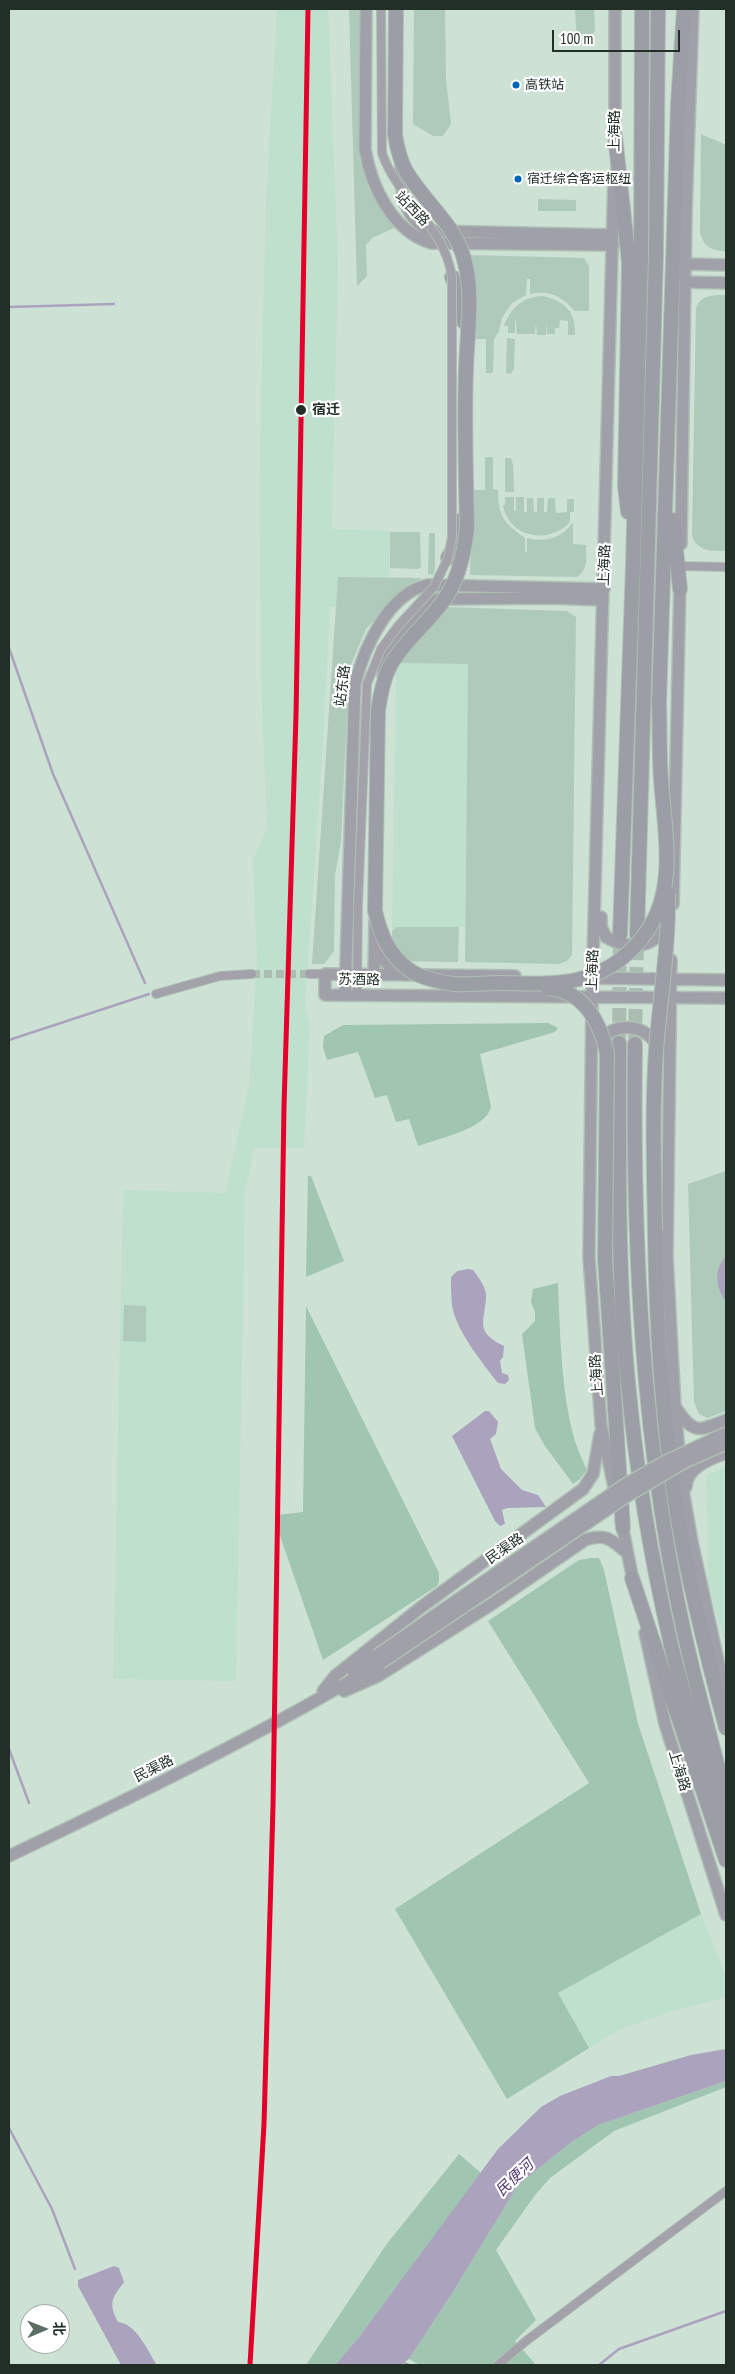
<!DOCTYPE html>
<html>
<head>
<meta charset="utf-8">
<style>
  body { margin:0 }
  #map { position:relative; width:735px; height:2374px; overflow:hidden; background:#cde1d5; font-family:"PT Sans Narrow","Noto Sans SC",sans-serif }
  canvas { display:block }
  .frame { position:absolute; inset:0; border:10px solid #212f27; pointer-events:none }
  .north { position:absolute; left:20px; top:2304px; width:50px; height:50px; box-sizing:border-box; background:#fff; border:1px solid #a6aca9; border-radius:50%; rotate:89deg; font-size:14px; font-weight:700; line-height:20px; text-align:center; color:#212f27 }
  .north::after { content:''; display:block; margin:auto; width:18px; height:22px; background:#5d6d64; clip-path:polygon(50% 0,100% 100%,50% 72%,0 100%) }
  .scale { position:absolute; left:552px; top:30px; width:128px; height:22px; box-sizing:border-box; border:2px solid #212f27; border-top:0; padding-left:6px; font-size:15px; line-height:18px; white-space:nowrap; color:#212f27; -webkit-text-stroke:4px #fff; paint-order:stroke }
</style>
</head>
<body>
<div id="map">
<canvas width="735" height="2374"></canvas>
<div class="frame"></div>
<div class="north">北</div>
<div class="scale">100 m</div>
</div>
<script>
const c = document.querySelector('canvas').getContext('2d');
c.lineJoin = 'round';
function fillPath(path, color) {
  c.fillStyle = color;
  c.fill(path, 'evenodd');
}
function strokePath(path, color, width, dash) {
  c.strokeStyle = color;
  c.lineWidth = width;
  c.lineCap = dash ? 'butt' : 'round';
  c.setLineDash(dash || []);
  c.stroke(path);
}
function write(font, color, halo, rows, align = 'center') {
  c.font = font + ' "PT Sans Narrow","Noto Sans SC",sans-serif';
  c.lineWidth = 4.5;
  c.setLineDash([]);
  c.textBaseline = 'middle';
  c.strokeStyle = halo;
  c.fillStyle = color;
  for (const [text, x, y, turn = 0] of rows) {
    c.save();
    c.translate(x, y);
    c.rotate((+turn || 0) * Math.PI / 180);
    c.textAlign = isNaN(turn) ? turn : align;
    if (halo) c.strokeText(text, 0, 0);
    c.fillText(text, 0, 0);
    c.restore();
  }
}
fillPath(new Path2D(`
  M277,9H328L338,262L332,529L390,531L389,607H330L322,757L305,1004V1011L310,1021L304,1148H254L245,1192L236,1681L113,1679L123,1190L225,1193L249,1086L257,960L253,860L267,828L262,705L259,494L266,200Z
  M399,663L468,664L465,927H397L392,931L396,671Z
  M726,1467V1648L708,1582L706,1475Z
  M701,1914L726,1977V1997L670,2012L621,2029L589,2048L558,1993Z`), '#bfe0cd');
fillPath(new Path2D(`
  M349,9H362L359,156L369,189L394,224V228L372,238L366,245L367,276L357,286Z
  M414,9H445L446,80L451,124L443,136H433L413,124Z
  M575,9H594L595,31L587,39L577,42Z
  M701,134L726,145V251C712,251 704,247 700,233Z
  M538,199L576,200V211H538Z
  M470,255L584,258L589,266V311H575C561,296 550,290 530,294V279H527L526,295L512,303L502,318L499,331L494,339L493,373H486V339H471Z
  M726,295V551C712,551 698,552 692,536L696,309C699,295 714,295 726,295Z
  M543,296C565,301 576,312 575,335H568V321L560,320L559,328H555V334H547L546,322V335H537L536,322L535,334H526V321V334H517L516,321H515V333H508V326H504C511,307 523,297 543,296Z
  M507,338L515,339L514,368L511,374L506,373Z
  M485,457H493V489L498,490C498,517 504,523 525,538V552H527V538C544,543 563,538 573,522V544L586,545C586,557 589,569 577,577L470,575L472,490H485Z
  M505,458H511L513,465L514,492H505Z
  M505,497H514V511H516V497H524V512H527V498H533L534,512H537V498H544V512H547L548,498H555L556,513L567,512V499H574V512H570V522C549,545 509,538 503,505H505Z
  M390,532H420L421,567L418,569L390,568Z
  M429,533H435V570L433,575L428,574Z
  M338,577L422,578L409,585L366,629L349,669L341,841L335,875L334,951L324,964H312Z
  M446,607L567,611L576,617L572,955L567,961L559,964L465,962L468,664L399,663Z
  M397,927H459L458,962L393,961L392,931Z
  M726,1171V1411L707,1418L699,1414L694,1402L688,1184Z
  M124,1305L146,1306V1342L123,1341Z`), '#afc9ba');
fillPath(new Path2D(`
  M548,1023L558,1028L555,1032L480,1054L491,1107C486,1129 437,1139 418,1146L409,1119L396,1122L387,1095L375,1098L358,1052L327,1060L323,1047L324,1036L343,1025Z
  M308,1176H311L344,1261L306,1277Z
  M558,1283C560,1330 561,1388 573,1434C576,1446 582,1459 587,1470L580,1479L573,1484L545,1446L535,1428L522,1334L535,1321V1312L531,1302L533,1289Z
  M306,1306L439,1573V1581L437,1586L323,1660L277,1527L278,1515L303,1512Z
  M591,1558H599L604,1570L638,1724L701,1914L558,1993L589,2048L507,2099L395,1909L589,1783L488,1621L579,1560Z
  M726,2081V2087L614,2131L550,2178L535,2195L496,2250L536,2320L515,2341L536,2365H420L409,2359L449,2298L518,2185L569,2144L598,2125Z
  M459,2154L481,2173L359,2337L335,2365H306L386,2245Z`), '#a0c5b0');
fillPath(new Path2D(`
  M726,1256V1302C716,1288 713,1270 726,1256Z
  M468,1269L473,1270C479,1278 487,1288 486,1298C484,1323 475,1332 504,1346L503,1357L500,1361L502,1373L508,1375L509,1380L505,1384L498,1383C483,1364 455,1329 452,1305C451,1296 451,1286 451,1277L457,1271Z
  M485,1411H489L498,1422L496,1434L490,1439L501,1469L522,1490L538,1495L546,1507L507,1508L502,1510L505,1524L500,1526L495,1521L452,1436Z
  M726,2049V2081L598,2125L569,2144L518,2185L451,2295L409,2359L400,2365H335L359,2337L498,2149L541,2107L560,2096L611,2076H619L691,2055Z
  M114,2266L119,2268L124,2282C112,2298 108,2303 118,2322C137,2324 147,2350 157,2365H121L78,2286V2280Z`), '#aba3be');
strokePath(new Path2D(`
  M9,307L114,304
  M9,648L53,774L145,983
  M9,1040L149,994
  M9,1749L29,1803
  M9,2128L52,2209L75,2269
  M401,2361L409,2365
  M599,2365L619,2349L726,2311`), '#aba3be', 2.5);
strokePath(new Path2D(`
  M252,974H309`), '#abbdb2', 8, [8, 4]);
strokePath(new Path2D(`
  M619,1043L620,935
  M635,1044L637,938`), '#abbdb2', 14, [14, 7]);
const street = new Path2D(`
  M680,566L726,567
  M309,974H325
  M156,994L220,976L252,974
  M357,995L358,904
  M498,2365L526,2341L726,2191`);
const secondary = new Path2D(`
  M366,9L365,149C371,186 392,231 431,243L613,245
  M615,144V9
  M401,160C400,189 402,216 429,231L613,235
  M614,175L592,998L589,1257L601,1425L616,1497
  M686,264L726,265
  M685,282L726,283
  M681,544L686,211L693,9
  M383,675C386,648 413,610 438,599L552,598L603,600
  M673,904L680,580
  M601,917V927L606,937C627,950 661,950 664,920
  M375,947L379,956L398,974
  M671,960L667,1257L675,1407L682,1484L692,1542L726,1697
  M374,974L375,921
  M515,976L325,974V995L726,998
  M588,978L726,980
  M345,995L355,684C364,648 388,594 427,585L604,589
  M599,1042C617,1020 645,1024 659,1048
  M676,1408C694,1435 699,1431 726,1420
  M686,1487C687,1467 710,1459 726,1453
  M621,1520L634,1585
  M645,1633L665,1724L726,1915
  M353,1671L377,1655
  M323,1691L335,1676L420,1608L583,1489L593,1474L600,1434
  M344,1691L378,1676L492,1604L585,1540C605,1533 611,1539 626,1552
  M9,1856C135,1796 261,1734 381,1663`);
const highway = new Path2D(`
  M615,136L629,263L625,486L628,512
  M452,277L463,306L464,322
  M673,520L680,589
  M448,558L456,545L463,519
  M659,703L678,104L684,9
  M620,935L633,565L641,257L642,9
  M637,935L656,254L658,9
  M619,1043C619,1159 617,1276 629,1392C637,1476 652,1562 671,1645C686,1707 707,1768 726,1829
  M635,1044C632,1269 644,1495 704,1713C711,1740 717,1767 726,1794
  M655,1230C656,1325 662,1420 677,1514C689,1586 707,1657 726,1728
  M605,1259L623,1528
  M632,1578L726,1860`);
strokePath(street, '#b0bfb6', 10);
strokePath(secondary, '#b0bfb6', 14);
strokePath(highway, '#b0bfb6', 16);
strokePath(street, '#a3a1aa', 8);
strokePath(secondary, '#a0a0a8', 11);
strokePath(highway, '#9b9ea5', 14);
const streetBridge = new Path2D(`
  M358,904L367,684L381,649L398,626L434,587L448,558L452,537V277C443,222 399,202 382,153L381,9`);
const secondaryBridge = new Path2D(`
  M377,1655L624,1485L664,1462L726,1433
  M381,1663L626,1497L685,1462L726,1444`);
const highwayBridge = new Path2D(`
  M396,9L395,135C397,147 400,160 406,171C424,202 455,224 464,259C474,294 467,333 466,369C464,422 466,475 467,528C464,552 460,573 448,594C432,620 405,639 390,666C383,680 380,696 378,711L375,911C381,936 389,956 411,971C423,979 440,982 454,984C469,985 485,983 499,983C531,983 567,987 597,973C619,964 640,945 652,923C676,881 664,825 661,779C659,754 660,728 659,703
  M548,988C584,991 600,1022 607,1053L605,1259
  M655,1230C654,1170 652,1110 656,1050C660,998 669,946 668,894`);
strokePath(streetBridge, '#b0bfb6', 10, []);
strokePath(secondaryBridge, '#b0bfb6', 14, []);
strokePath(highwayBridge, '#b0bfb6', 16, []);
strokePath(streetBridge, '#a3a1aa', 8);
strokePath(secondaryBridge, '#a0a0a8', 11);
strokePath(highwayBridge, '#9b9ea5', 14);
strokePath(new Path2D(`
  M250,2365L264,2124L273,1806L284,1106L296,715L308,9`), '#e4002b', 5);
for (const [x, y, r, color] of [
  [516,85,4.5,"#0065bd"],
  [518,179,4.5,"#0065bd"],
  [301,410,6,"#212f27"]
]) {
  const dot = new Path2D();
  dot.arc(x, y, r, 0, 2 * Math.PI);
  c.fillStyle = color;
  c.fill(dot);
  strokePath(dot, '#fff', 2);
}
write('13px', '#212f27', '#fff', [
  ["高铁站",525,85],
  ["宿迁综合客运枢纽",527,179]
], 'left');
write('14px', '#212f27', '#fff', [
  ["上海路",615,131,-90],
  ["站西路",412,209,46],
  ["上海路",605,565,-88],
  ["站东路",343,686,-83],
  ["上海路",593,970,-88],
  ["苏酒路",359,980,1],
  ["上海路",597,1375,-94],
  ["民渠路",505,1549,-35],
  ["民渠路",154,1769,-27],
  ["上海路",679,1771,73]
]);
write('bold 14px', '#212f27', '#fff', [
  ["宿迁",312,410]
], 'left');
write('italic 15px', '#553a73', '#fff', [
  ["民便河",515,2178,-44]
]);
</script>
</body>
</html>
